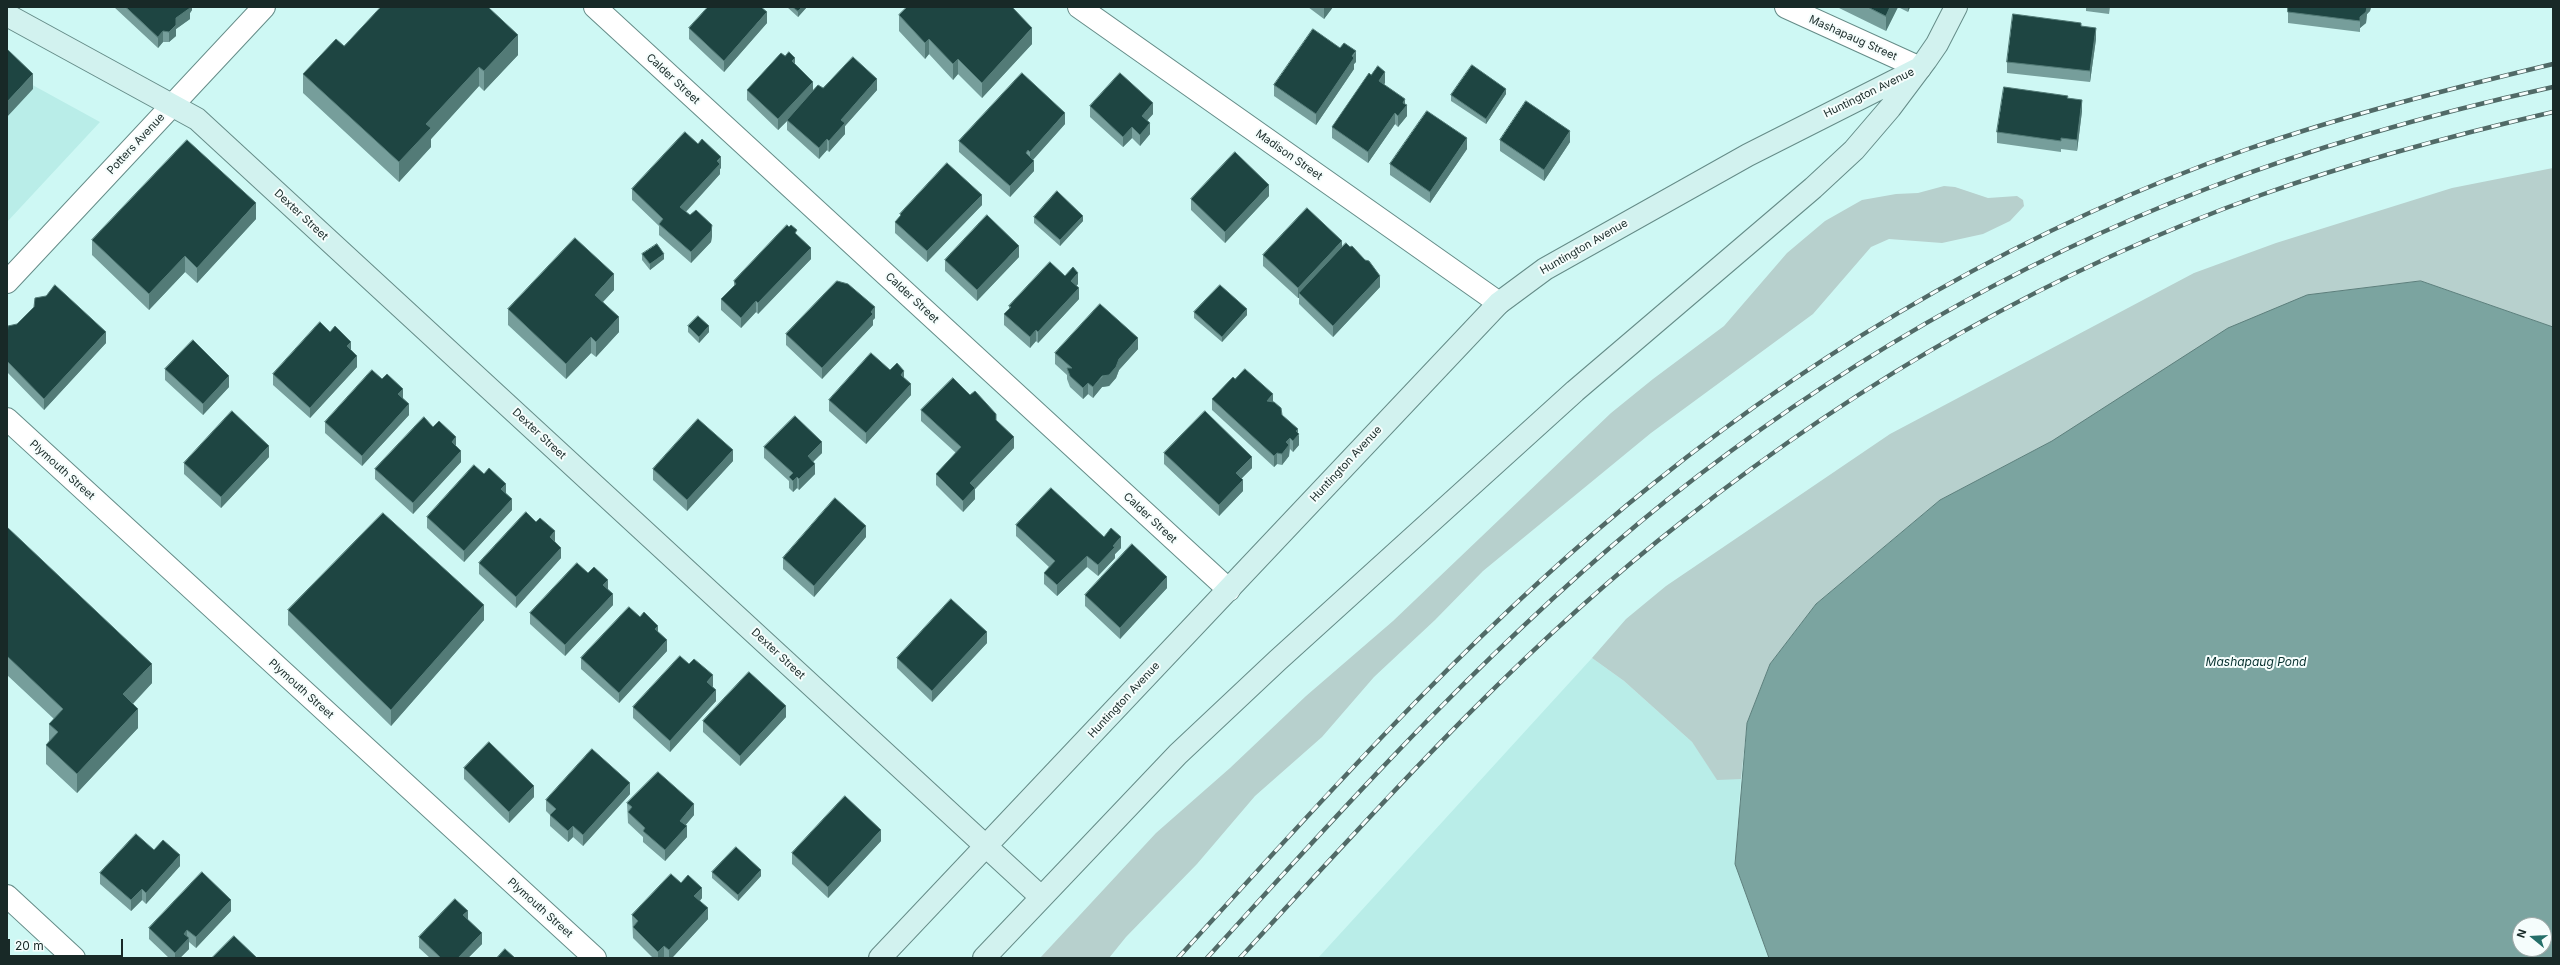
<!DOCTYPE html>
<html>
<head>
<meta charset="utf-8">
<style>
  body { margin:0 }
  #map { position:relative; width:2560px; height:965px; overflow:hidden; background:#cef8f4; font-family:Inter,sans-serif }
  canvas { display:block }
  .frame { position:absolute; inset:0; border:8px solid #182927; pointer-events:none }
  .north { position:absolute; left:2512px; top:917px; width:40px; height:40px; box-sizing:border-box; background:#f5fdfc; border:1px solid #9da8a7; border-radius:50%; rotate:288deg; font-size:11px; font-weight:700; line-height:16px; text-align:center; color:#182927 }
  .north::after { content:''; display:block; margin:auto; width:14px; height:18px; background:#256f69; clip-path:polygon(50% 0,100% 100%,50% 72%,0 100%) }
  .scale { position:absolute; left:8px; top:939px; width:115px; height:18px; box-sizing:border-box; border:2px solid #182927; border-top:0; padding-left:5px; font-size:12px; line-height:14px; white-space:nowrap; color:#182927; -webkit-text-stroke:3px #f5fdfc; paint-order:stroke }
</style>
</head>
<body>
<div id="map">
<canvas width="2560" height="965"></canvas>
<div class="frame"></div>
<div class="north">N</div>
<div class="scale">20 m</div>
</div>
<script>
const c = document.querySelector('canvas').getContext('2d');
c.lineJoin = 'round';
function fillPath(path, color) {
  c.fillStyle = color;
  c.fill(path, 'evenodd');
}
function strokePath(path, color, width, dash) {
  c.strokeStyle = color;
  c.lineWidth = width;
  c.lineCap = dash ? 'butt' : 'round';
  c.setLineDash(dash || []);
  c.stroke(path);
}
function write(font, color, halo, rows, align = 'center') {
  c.font = font + ' Inter,sans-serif';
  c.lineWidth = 4;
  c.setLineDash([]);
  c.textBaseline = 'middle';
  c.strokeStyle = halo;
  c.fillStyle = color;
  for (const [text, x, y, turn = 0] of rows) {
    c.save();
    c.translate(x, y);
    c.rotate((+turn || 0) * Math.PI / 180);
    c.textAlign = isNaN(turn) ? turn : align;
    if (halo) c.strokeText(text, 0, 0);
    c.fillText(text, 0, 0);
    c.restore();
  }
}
fillPath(new Path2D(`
  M7,71L100,122L7,222Z
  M1592,658L1624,681L1692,742L1717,779H1741L1735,864L1769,958H1318Z`), '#b9ede8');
fillPath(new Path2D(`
  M2553,168V327L2421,281L2052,441L1940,500L1816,604L1770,664L1747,723L1741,779L1717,780L1692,742L1624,681L1592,658L1626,619L1666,586L1890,434L2194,273L2276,243L2452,188Z
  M1944,186L1955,187L1988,198L2017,196L2023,200L2024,206L2010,221L1983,234L1942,243L1889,239L1871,247L1813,314L1651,433L1483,571L1435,620L1374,677L1322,737L1255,796L1197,864L1126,937L1109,958H1040L1156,833L1230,768L1306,696L1393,621L1611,413L1653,379L1724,326L1787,253L1825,221L1862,200L1896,194L1918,193Z`), '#b7d0cd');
const water = new Path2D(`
  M2421,281L2553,327V958H1769L1735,864L1747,723L1770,664L1816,604L1940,500L2052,441L2228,328L2307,295ZM2520,925H2544V949H2520Z`);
fillPath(water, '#7ba4a0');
strokePath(water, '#5d7f7c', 1);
const street = new Path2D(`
  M595,7L1229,590
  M1079,7L1499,303
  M1786,7L1920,68
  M7,282L264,7
  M7,419L595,958
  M7,896L74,958`);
const secondary = new Path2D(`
  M7,15L197,119L1041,897
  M880,958L1499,303L1545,269L1748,155L1920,68
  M984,958L1178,754L1278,660L1575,391L1813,188L1854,150L1890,108L1926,60L1937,44L1956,7`);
strokePath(street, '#658c88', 24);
strokePath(secondary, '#658c88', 24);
strokePath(street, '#fff', 22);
strokePath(secondary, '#d2f2ef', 22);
const rail = new Path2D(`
  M1178,958C1329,792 1479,623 1654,483C1830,341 2032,225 2245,150C2346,115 2449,89 2553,64
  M1207,958C1352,798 1498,636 1667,500C1829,371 2013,263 2206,189C2319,145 2435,113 2553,87
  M1240,958C1380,805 1520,648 1684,520C1857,383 2052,270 2261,195C2356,161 2454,135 2553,112`);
strokePath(rail, '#516a67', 4.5);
strokePath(rail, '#f5fdfc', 3, [9]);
fillPath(new Path2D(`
  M114,7H192V10L190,13V19L176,29V36L169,42H163L158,48Z
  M787,7H807L798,17Z
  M1308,7H1333L1324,19Z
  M1837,7H1898L1886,31Z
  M1898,7H1910L1908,12Z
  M2086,7H2110L2109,14L2086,11Z
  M2288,7H2371L2370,11L2367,14L2366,23L2360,28V32L2288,23Z
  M899,15L1032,44L982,98L958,74L953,80L929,54L925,59L899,31Z
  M767,23L724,72L689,39V28Z
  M2096,39L2090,82L2007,73V62Z
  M344,46L518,55L484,91L479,86L431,139V147L399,182L303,93V74Z
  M1356,62L1354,64V69L1316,125L1274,96V85Z
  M795,64L813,90L823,88L877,90L845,126V134L829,152L827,150L819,159L787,130V121L778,130L747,100V90Z
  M1385,83L1384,85L1405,104L1407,116L1398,127L1395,124L1368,163L1332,138V127Z
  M1506,94L1486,124L1451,101V95Z
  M2068,98L2082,111L2077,151L2061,149V152L1997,143V132Z
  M1090,106L1153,114L1147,121L1150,134L1140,146L1132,138L1123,147L1090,117Z
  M1065,124L1033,160L1034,171L1010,197L959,152V141Z
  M1500,140L1570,142L1544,181L1500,151Z
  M1467,149L1430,203L1390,175V164Z
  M721,168L720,169V174L686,212L712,236L711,242L691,263L659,235V226L632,200V189Z
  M1269,196L1225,243L1191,210V199Z
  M982,205L927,262L895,233V222L900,217V214Z
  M1034,217L1083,221L1060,246L1034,223Z
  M256,219L197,283L185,272L149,310L92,255V240Z
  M797,235L811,259L758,314L756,312L741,328L721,310V299L734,286V281Z
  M1342,247L1380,287L1333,337L1299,304V298H1298L1263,266V255Z
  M642,254L664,259L650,270L642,260Z
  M1019,257L977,301L945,271V260Z
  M1065,276L1078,284L1076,286L1079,299L1038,343L1036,341L1030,348L1004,325V314L1009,309V306Z
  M614,290L603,302L619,332L596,357L591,353L566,379L508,325V309Z
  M1194,312L1247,315L1222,342L1194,318Z
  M875,318L873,320V325L822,379L786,345V334Z
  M688,326L709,332L699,343L688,332Z
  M7,334L106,343L44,410L7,372Z
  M1138,349L1119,370L1116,378L1109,386L1102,387L1093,398L1088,394L1083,399L1070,387L1067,379V375L1055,364V353Z
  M351,350L357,367L310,418L273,385V374Z
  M165,369L229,387L203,415L165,380Z
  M890,370L904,378L911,395L866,444L829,411V400Z
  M1235,379L1273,402L1282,415L1298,433L1299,445L1293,452L1290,449L1289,456L1282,465L1277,464L1274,467L1212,410V399Z
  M970,395L996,420L1014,448L975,489V499L963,512L936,485V474L956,453L921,421V410Z
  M403,399L409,415L362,466L325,433V422Z
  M433,427L456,446L461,462L413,514L375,479V469Z
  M764,447L822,453L813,461L815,474L799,490L797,488L793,492L789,488V481L764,458Z
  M1164,453L1252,468L1241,479L1243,491L1219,516L1164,464Z
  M269,457L221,508L184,474V463Z
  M733,461L687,511L653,480V469Z
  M506,494L512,510L464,562L427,528V517Z
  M1016,525L1104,537L1121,548L1115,554V558L1098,576L1087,567L1057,596L1044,584V573L1049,567L1016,536Z
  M7,527L152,683L133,704L138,728L77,793L46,764V745L49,741V724L54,719L7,675Z
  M866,537L814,597L783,569V558Z
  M555,541L561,558L516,608L479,574V563Z
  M588,573L613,605L565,656L530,624V613Z
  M1167,588L1120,639L1085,606V595Z
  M288,610L484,620L391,726L288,625Z
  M987,643L932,702L897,668V658Z
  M667,651L619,703L581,669V658Z
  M713,686L712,687L716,701L670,752L633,718V707Z
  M786,717L740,766L703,732V721Z
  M464,768L534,797L509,823L464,779Z
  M630,794L583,846L573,837L568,842L550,826V815L546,811V800Z
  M627,803L694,815L685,825L687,837L665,861L643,842V837L628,823Z
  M881,841L828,898L792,864V853Z
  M154,850L180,866L146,904L142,900L131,911L100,884V873Z
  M712,872L761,876L738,901L712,878Z
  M681,883L702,898L700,901L708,919L672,958H666L664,957L663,958H653L633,938L632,915Z
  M231,911L196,948L189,942V949L180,958H169L149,939V928Z
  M419,937L482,944L468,958H430L419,948Z`), '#769e9b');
fillPath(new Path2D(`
  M187,7H192V10L190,13V19L176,29V36L169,42V32L176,18Z
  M802,7H807L798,17V11Z
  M1325,7H1333L1324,19V8Z
  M1890,7H1898L1886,31V16Z
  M1908,7H1910L1908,12Z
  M2367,7H2371L2370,11L2367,14L2366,23L2360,28V32V17Z
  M767,12V23L724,72V61Z
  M1032,28V44L982,98V83Z
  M2096,28V39L2090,82V71Z
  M163,31V42L158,48V37Z
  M518,35V55L484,91V71Z
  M929,39V54L925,59V43Z
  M1356,51V62L1354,64V69L1316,125V114Z
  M795,58V68L792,61Z
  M958,59V74L953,80V64Z
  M479,67V86L431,139V147L399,182V162L426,124Z
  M1385,72V83L1379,92V81Z
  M33,74V89L7,117V102Z
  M877,79V90L845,126V134L829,152V141L841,120Z
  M813,82V92L787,120V121L778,130V119Z
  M1506,89V94L1486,124V119Z
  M1405,99V107L1407,105V116L1398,127V116Z
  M2082,100V111L2077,151V140Z
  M1153,103V114L1142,126V116Z
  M1065,113V124L1030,163V152Z
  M1395,113V124L1368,163V152Z
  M1150,123V134L1140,146V135Z
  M1132,127V138L1123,147V137Z
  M1570,131V142L1544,181V170Z
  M1467,138V149L1430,203V192Z
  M827,139V150L819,159V148Z
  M721,157V168L720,169V174L680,218V207Z
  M1034,161V171L1010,197V186Z
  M1269,185V196L1225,243V232Z
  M982,195V205L927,262V251Z
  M256,203V219L197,283V268Z
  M1083,216V221L1060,246V240Z
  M712,225V236L711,242L691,263V252Z
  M1342,241V252L1299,293V298H1298V288Z
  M1019,246V257L977,301V290Z
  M811,248V259L758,314V303Z
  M664,254V259L650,270V264Z
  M185,256V272L149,310V294Z
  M1078,273V284L1071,292V281Z
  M614,274V290L595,310V295Z
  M1380,276V287L1333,337V326Z
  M1079,288V299L1038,343V332Z
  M756,301V312L741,328V318Z
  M875,307V318L873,320V325L822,379V368Z
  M1247,309V315L1222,342V337Z
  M619,317V332L596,357V342Z
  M709,326V332L699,343V337Z
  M1036,330V341L1030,348V337Z
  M106,332V343L44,410V399Z
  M591,337V353L566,379V364Z
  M1138,338V349L1119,370L1116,378L1109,386L1102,387L1093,398V387L1119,359Z
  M351,342V353L347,346Z
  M357,356V367L310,418V408Z
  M904,371V382L901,375Z
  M229,376V387L203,415V404Z
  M1088,383V394L1083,399V388Z
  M911,384V395L866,444V433Z
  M403,389V400L398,394Z
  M1273,394V405L1267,401Z
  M409,404V415L362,466V456Z
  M1298,429V436L1299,434V445L1293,452V441L1296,431Z
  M456,437V448L452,442Z
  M1014,437V448L975,489V499L963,512V501L970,483Z
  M1290,438L1289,456L1282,465V454L1286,442Z
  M822,442V453L808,467V456Z
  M269,446V457L221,508V497Z
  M733,450V461L687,511V500Z
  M461,451V462L413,514V503Z
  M1277,453V464L1274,467V456Z
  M1252,457V468L1236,484V473Z
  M815,464V474L799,490V479Z
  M797,477V488L793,492V481Z
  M1243,480V491L1219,516V505Z
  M506,484V495L501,489Z
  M512,499V510L464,562V551Z
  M866,526V537L814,597V586Z
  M555,531V542L550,537Z
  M1121,537V548L1115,554V558L1098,576V565L1113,546Z
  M561,548V558L516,608V597Z
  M1087,556V567L1057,596V585Z
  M1167,577V588L1120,639V628Z
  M608,580V591L603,585Z
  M613,594V605L565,656V645Z
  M484,605V620L391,726V710Z
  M658,626V636L655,629Z
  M987,632V643L932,702V691Z
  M667,640V651L619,703V693Z
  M152,664V683L123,714V694Z
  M713,675V686L707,693V682Z
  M716,690V701L670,752V741Z
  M786,706V717L740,766V756Z
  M138,709V728L77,793V774Z
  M630,783V794L583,846V835Z
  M534,786V797L509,823V812Z
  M694,804V815L680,832V821Z
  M573,826V837L568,842V831Z
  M687,826V837L665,861V850Z
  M881,830V841L828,898V887Z
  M180,855V866L146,904V893Z
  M761,870V876L738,901V895Z
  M702,888V898L694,907V896Z
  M142,889V900L131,911V900Z
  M231,900V911L196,948V937Z
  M708,908V919L672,958H669V950Z
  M468,911V922L463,915Z
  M187,930V940L189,938V949L180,958H175V953L184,934Z
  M482,933V944L468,958H458Z
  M664,946V957L663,958H658V952Z`), '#537b77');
const building = new Path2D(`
  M126,7H189L190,8L176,18V25L169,32L163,31L158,37Z
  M381,7H488L518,35L484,71L479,67L426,124L431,128L399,162L303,74L336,39L344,46Z
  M708,7H761L767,12L724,61L689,28Z
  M793,7H802L798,11Z
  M907,7H1003V8L1004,7H1012L1032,28L982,83L958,59L953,64L929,39L925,43L899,15Z
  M1868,7H1890L1886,16Z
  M2288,7H2367L2366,12L2360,17V21L2288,12Z
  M2013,14L2081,23V26L2096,28L2090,71L2007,62Z
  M1313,29L1340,48L1344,43L1356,51L1352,56L1354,58L1316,114L1274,85Z
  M7,49L33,74L7,102Z
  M789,52L795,58L792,61L813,82L778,119L747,90L781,53L785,56Z
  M853,57L877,79L841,120L845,123L829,141L827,139L819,148L787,120L818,85L823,88Z
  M1472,65L1506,89L1486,119L1451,95Z
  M1378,66L1385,72L1379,81L1405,99L1403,103L1407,105L1398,116L1395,113L1368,152L1332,127L1369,73L1371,75Z
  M1022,73L1065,113L1030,152L1028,150L1026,153L1034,161L1010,186L959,141Z
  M1120,73L1153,103L1142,116L1150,123L1140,135L1132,127L1123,137L1090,106Z
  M2004,87L2068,96L2067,98L2082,100L2077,140L2061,138V141L1997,132Z
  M1526,101L1570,131L1544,170L1500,140Z
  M1427,111L1467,138L1430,192L1390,164Z
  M685,132L698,144L702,139L721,157L717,161L720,164L680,207L690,215L696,210L712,225L711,231L691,252L659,224L663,219L632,189Z
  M187,140L256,203L197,268L185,256L149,294L92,240Z
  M1235,152L1269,185L1225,232L1191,199Z
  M947,163L982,195L927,251L895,222L901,215L900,214Z
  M1057,191L1083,216L1060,240L1034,217Z
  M1307,208L1342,241L1298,288L1263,255Z
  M987,215L1019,246L977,290L945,260Z
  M787,225L789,227L791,225L797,230L795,233L811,248L758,303L756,301L741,318L721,299L736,284L734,281Z
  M575,238L614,274L595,295L619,317L596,342L591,337L566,364L508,309Z
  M1346,243L1350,247L1352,246L1365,260L1369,261L1380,276L1333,326L1299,293Z
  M657,244L664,254L650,264L642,254Z
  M1050,262L1065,276L1073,267L1078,273L1071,281L1079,288L1038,332L1036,330L1030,337L1004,314L1011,307L1009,306Z
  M837,281L848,284L875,307L871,312L873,314L822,368L786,334Z
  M55,285L106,332L44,399L7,361V334L8,326L17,324L34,307L35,298L46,296Z
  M1220,285L1247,309L1222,337L1194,312Z
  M1100,304L1138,338L1119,359L1116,367L1109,375L1102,376L1093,387L1088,383L1083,388L1070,376L1067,368H1072L1055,353Z
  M698,316L709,326L699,337L688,326Z
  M320,322L330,332L335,326L351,342L347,346L357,356L310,408L273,374Z
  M193,340L229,376L203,404L165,369Z
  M871,353L890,370L897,363L904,371L901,375L911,384L866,433L829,400Z
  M1245,369L1273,394L1267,401L1274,402L1281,408L1282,415L1298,429L1296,431L1299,434L1293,441L1290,438L1286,442L1289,445L1282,454L1277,453L1274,456L1212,399L1233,377L1235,379Z
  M372,370L382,379L387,374L403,389L398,394L409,404L362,456L325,422Z
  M953,378L970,395L975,391L996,414V420L1014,437L970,483L975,488L963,501L936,474L961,447L921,410Z
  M232,411L269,446L221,497L184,463Z
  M1205,411L1252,457L1236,473L1243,480L1219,505L1164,453Z
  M795,416L822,442L808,456L815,464L799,479L797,477L793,481L789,477L793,473L764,447Z
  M424,417L433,427L439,421L456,437L452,442L461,451L413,503L375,469Z
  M698,419L733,450L687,500L653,469Z
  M474,465L484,474L489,468L506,484L501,489L512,499L464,551L427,517Z
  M1051,488L1104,537L1111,528L1121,537L1113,546L1115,547L1098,565L1087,556L1057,585L1044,573L1055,561L1016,525Z
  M835,498L866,526L814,586L783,558Z
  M526,512L536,522L540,518L555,531L550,537L561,548L516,597L479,563Z
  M383,513L484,605L391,710L288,610Z
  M7,527L152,664L123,694L138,709L77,774L46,745L58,732L49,724L63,709L7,656Z
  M1132,544L1167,577L1120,628L1085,595Z
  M577,563L588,573L594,567L608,580L603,585L613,594L565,645L530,613Z
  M951,599L987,632L932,691L897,658Z
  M629,607L640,617L644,612L658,626L655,629L667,640L619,693L581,658Z
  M680,656L689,664L694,659L713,675L707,682L716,690L670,741L633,707Z
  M749,672L786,706L740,756L703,721Z
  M489,742L534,786L509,812L464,768Z
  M592,749L630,783L583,835L573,826L568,831L550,815L556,809L546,800Z
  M658,772L694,804L680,821L687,826L665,850L643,831L645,828L628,812L632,807L627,803Z
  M845,796L881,830L828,887L792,853Z
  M136,834L154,850L163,840L180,855L146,893L142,889L131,900L100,873Z
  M736,847L761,870L738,895L712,872Z
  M202,872L231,900L196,937L187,930L184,934L189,938L175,953L149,928Z
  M671,874L681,883L688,875L702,888L694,896L708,908L669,950L664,946L658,952L633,927L638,921L632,915Z
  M455,899L468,911L463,915L482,933L458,958H441L419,937Z
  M234,936L257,958H212Z
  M505,949L515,958H497Z`);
fillPath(building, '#1e4542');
strokePath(building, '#537b77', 1);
write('11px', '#182927', '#f5fdfc', [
  ["Mashapaug Street",1853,38,24],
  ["Calder Street",673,79,43],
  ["Huntington Avenue",1869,93,-26],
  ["Potters Avenue",136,144,-47],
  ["Madison Street",1289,155,35],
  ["Dexter Street",301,215,43],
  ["Huntington Avenue",1584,247,-30],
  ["Calder Street",912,298,43],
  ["Dexter Street",539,434,43],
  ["Huntington Avenue",1346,464,-47],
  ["Plymouth Street",62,470,42],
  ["Calder Street",1150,518,43],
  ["Dexter Street",778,654,43],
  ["Plymouth Street",301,689,42],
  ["Huntington Avenue",1124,700,-47],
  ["Plymouth Street",540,908,42]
]);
write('italic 12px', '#06302e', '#f5fdfc', [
  ["Mashapaug Pond",2256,662]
]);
</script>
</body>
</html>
